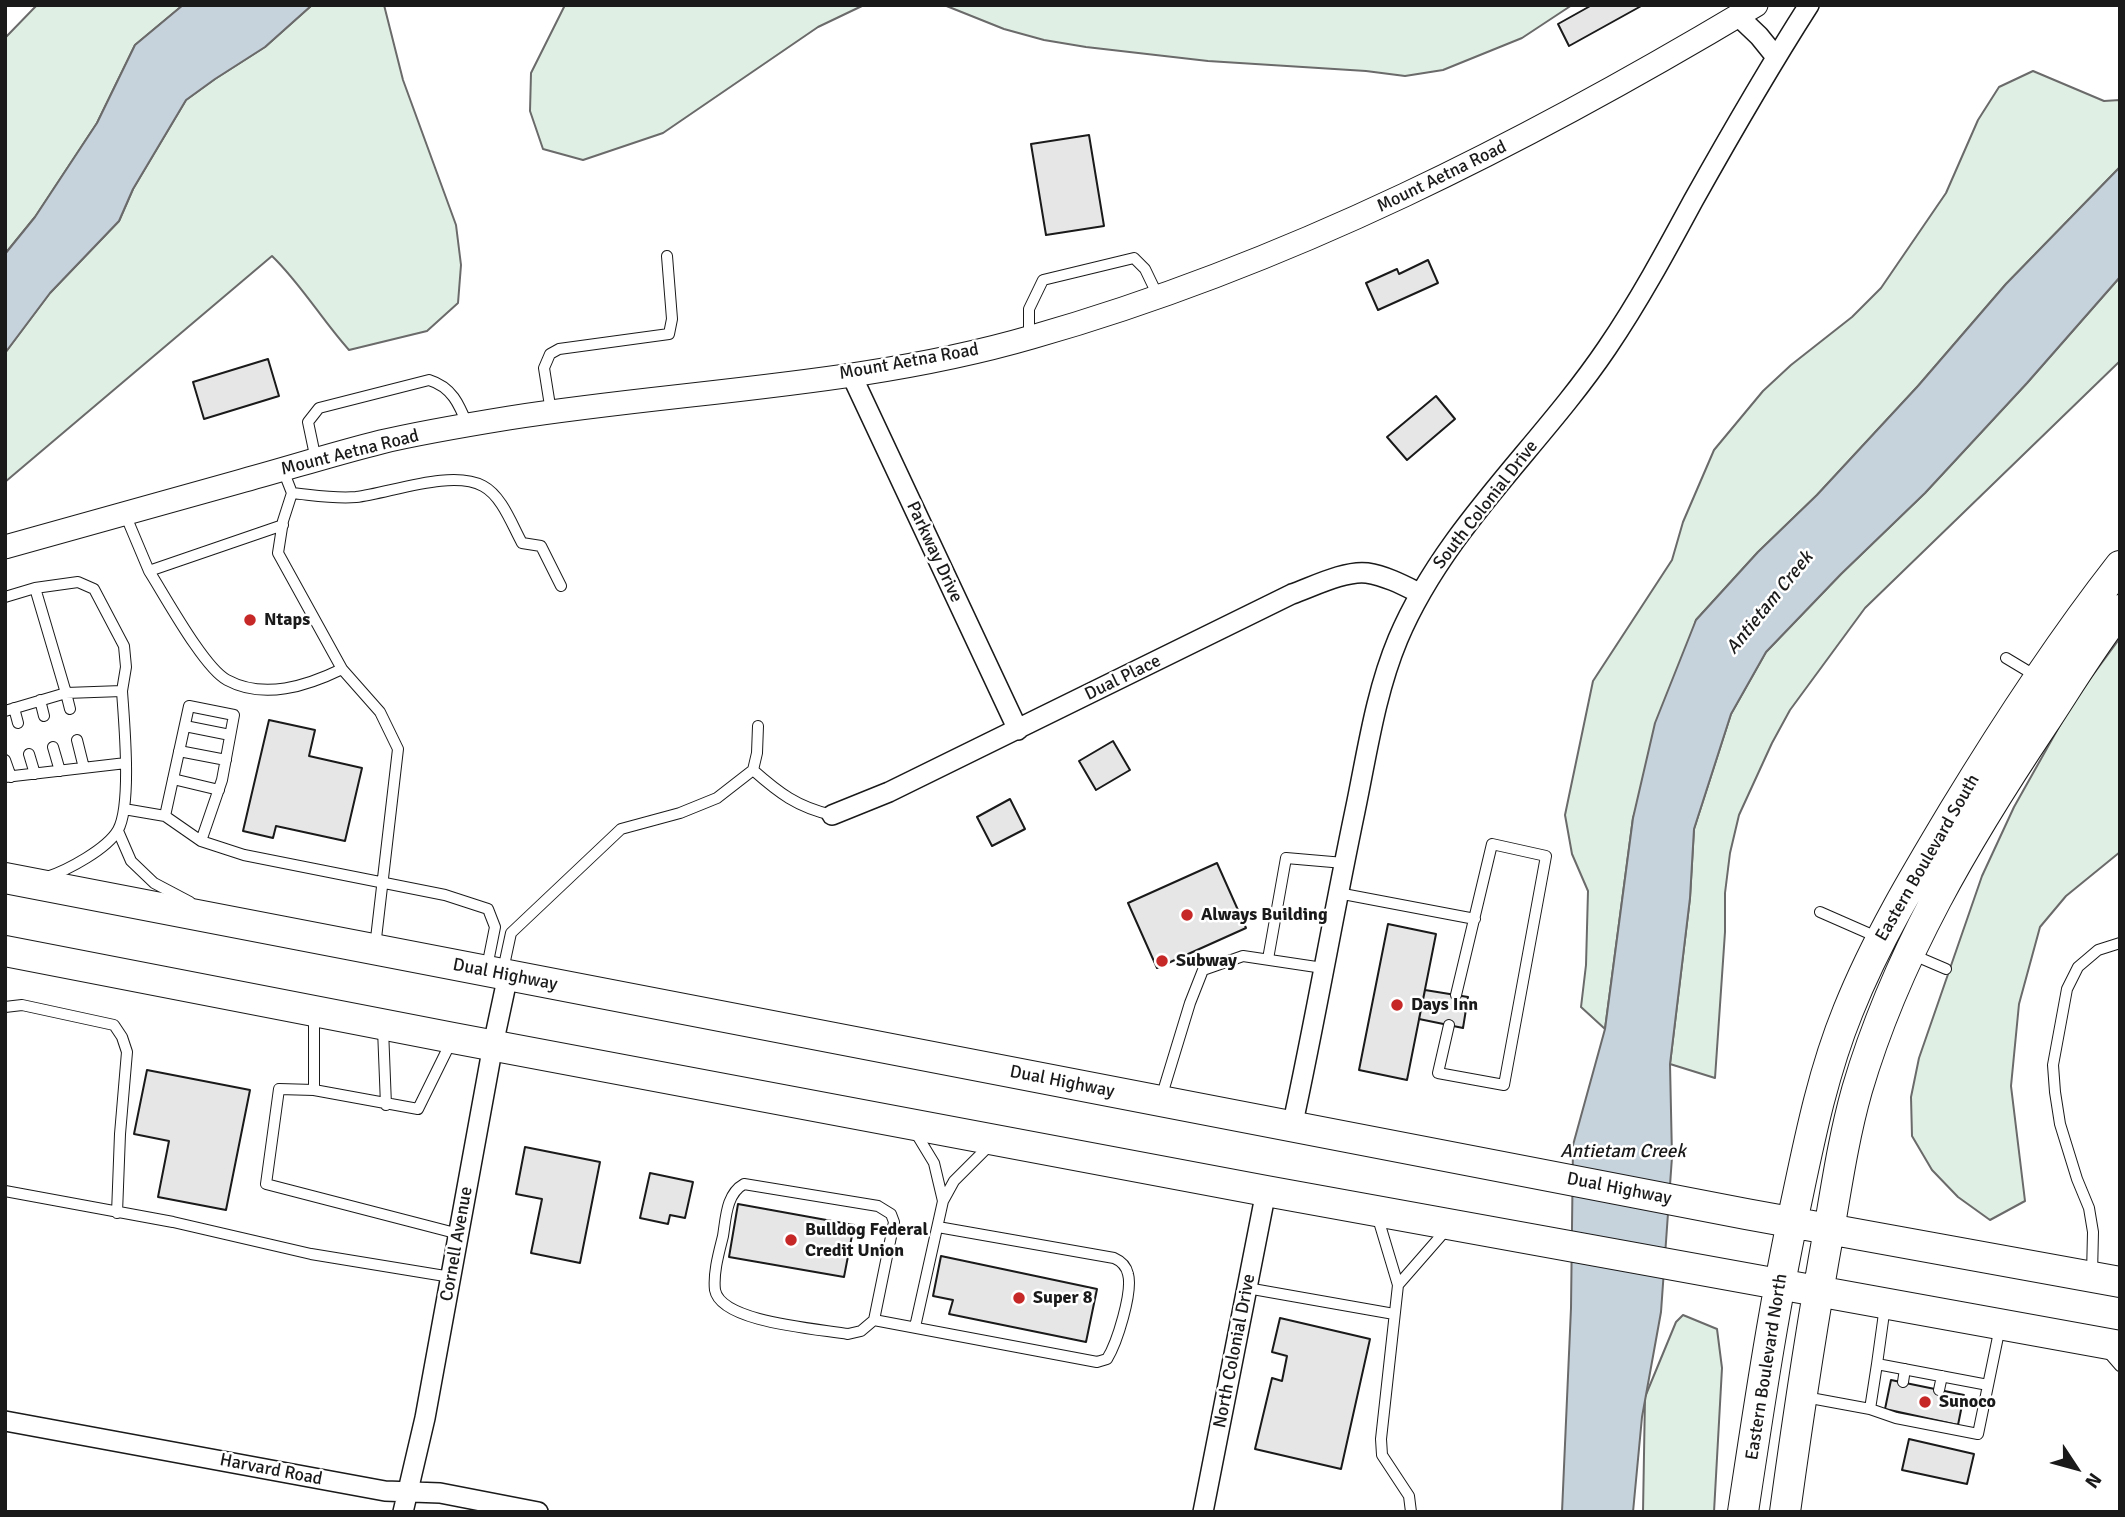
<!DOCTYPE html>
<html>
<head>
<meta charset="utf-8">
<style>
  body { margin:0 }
  #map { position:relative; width:2125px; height:1517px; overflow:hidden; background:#fff; font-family:Signika,sans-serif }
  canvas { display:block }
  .frame { position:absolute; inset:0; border:7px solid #1a1a1a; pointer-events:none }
  .north { position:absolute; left:2041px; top:1433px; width:70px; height:70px; -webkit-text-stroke:5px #fff; paint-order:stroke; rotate:126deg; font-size:19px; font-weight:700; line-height:28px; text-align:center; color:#1a1a1a }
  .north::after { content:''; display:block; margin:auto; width:24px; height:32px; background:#1a1a1a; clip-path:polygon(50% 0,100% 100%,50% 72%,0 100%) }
</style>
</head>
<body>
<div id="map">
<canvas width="2125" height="1517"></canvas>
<div class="frame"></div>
<div class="north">N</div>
</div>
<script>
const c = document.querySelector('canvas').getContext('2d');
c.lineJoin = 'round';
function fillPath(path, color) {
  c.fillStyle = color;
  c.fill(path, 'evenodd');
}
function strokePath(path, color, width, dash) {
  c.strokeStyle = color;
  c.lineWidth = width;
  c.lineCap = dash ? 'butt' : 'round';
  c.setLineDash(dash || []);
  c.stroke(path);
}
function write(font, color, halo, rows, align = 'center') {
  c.font = font + ' Signika,sans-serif';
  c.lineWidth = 5;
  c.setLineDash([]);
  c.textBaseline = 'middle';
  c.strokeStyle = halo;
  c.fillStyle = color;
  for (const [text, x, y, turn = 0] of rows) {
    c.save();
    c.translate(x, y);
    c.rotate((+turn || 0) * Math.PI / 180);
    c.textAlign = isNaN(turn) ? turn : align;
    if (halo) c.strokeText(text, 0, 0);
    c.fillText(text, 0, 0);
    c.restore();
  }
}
const green = new Path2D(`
  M37,5H183L135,45L97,123L35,217L5,254V38Z
  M312,5H384L403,80L456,225L461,265L458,303L427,331L349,350C322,320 301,284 272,256L5,482V353L50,293L119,221L133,189L186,100L215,79L265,47Z
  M565,5H864L818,27L663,133L583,160L543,149L530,111L531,73Z
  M944,5H1572L1522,38L1443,70L1405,76L1366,71L1208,61L1086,47L1044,40L1004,29Z
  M2033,71L2104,101L2120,100V167L2006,284L1918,386L1817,495L1758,552L1696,620L1633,818L1605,1029L1581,1007L1586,965L1588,891L1572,854L1565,815L1593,681L1672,560L1683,522L1714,450L1763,391L1791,365L1852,317L1881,288L1946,193L1978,120L1999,87Z
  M2120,277V361L1865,608L1790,710L1772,743L1739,815L1730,853L1725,893V932L1715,1078L1670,1064L1690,898L1694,829L1731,714L1766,652L1841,574L1925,493L2027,383Z
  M2120,638V852L2066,896L2040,927L2019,1004L2011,1086L2025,1201L1990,1220L1958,1197L1932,1170L1912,1136L1911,1097L1919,1058L1982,876L2014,807L2073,702Z
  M1683,1315L1717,1329L1722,1368L1714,1512H1643L1645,1397L1676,1322Z`);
fillPath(green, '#e0efe3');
strokePath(green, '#6a6a6a', 2);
const water = new Path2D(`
  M183,5H312L265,47L215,79L186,100L133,189L119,221L50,293L5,353V254L35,217L97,123L135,45Z
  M2120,167V277L2027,383L1925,493L1841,574L1766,652L1731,714L1694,829L1690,898L1670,1064L1672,1157L1661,1312L1642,1417L1633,1512H1562L1571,1308L1573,1145L1605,1029L1633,818L1655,723L1696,620L1758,552L1817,495L1918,386L2006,284Z`);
fillPath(water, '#c6d2dc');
strokePath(water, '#6a6a6a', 2);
const building = new Path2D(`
  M1592,5H1643L1569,46L1558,24Z
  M1089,135L1104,226L1046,235L1031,144Z
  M1428,260L1438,283L1378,310L1366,283L1397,269L1399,274Z
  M268,359L279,396L204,419L193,382Z
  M1436,396L1455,419L1407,460L1387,437Z
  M269,720L315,730L309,756L362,768L345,841L276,826L273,838L243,831Z
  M1113,741L1130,770L1096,790L1079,761Z
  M1010,799L1025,829L992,846L977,817Z
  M1217,863L1246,928L1157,968L1128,903Z
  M1388,924L1436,934L1407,1080L1359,1070Z
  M1425,990L1468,997L1463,1028L1419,1019Z
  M147,1070L250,1090L226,1210L158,1197L169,1141L134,1134Z
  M525,1147L600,1162L580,1263L531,1253L542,1199L516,1194Z
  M650,1173L693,1182L685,1218L670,1215L668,1224L640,1218Z
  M738,1204L854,1225L844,1277L729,1257Z
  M941,1256L1097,1289L1086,1342L949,1314L953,1300L933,1296Z
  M1280,1318L1370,1339L1341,1469L1255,1449L1272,1378L1282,1381L1287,1356L1272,1352Z
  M1891,1380L1964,1395L1958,1425L1885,1409Z
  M1909,1439L1974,1454L1967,1484L1902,1470Z`);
fillPath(building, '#e6e6e6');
strokePath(building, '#1a1a1a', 2);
const service = new Path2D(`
  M1029,338V309L1043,280L1134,258L1145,269L1158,296
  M551,412L544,368L550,354L559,349L669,334L672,319L667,256
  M316,460L308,422L319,408L429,380C452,387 459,404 468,426
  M283,470L292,493L283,521L278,553L342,669L380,712L398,749L375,947
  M292,493C313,495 335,499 356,497C390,493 452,469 483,486C502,496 512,525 522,543L541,546L561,586
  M125,514L149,571L283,525
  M149,571C165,596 204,668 227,680C264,700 307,686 342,669
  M5,597L35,588L78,582L94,589L124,646L126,667L122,691
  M2006,658L2036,676
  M40,700L44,716
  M14,708L18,723
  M5,711L66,693L35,588
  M185,726L230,735
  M77,740L84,768
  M53,747L60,771
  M179,751L226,760
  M29,754L35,774
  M5,760L11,777
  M753,770C779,793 797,807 832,815
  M5,777L126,763
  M173,779L219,790
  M124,809L165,816L201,841L244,855L445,895L488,909L495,927L487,967
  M165,816L189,706L234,715L222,780L201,841
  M118,831L131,861L154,883L190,902
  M47,877C68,870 107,849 118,830C132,805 124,721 122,691L66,693L70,709
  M1338,893L1475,919
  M1820,912L1877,937
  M1911,954L1946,969
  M1268,959L1286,858L1344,863
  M503,970L511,933L621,829L680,813L717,798L753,770L757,753L758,726
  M5,1007L22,1005L114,1025L122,1037L127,1052L120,1134L117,1213
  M314,1015V1090
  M1449,1025L1438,1073L1504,1085L1546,856L1492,844L1456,995
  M383,1029L386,1105
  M452,1040L418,1109L314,1090L279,1089L266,1184L459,1234
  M1161,1098L1190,1003L1203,970L1243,956L1323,968
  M914,1130L934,1163L943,1201
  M744,1184L878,1206L891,1214L894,1222L874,1320L861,1331L848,1334C821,1329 721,1323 715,1290C713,1273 719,1252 723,1236C726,1218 726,1194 744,1184Z
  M5,1191L173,1222L311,1254L451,1277
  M1377,1215L1398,1285L1381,1439L1382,1455L1409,1496L1411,1512
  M2092,1274L2093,1232L2089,1208L2077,1179L2060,1124L2055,1092L2053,1065L2067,989L2078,967L2098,950L2120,943
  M1398,1285L1446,1230
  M1247,1288L1394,1314
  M1885,1306L1877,1364L1988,1385
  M874,1320L1097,1362L1107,1359C1117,1343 1133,1292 1128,1274C1126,1265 1121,1261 1114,1258L938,1227
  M915,1327L943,1201L954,1181L990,1145
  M2107,1351L2120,1366
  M1903,1382L1905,1369
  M1939,1390L1942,1376
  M1805,1397L1870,1409L1896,1418L1978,1434L2000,1327
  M1870,1409L1877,1364`);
const minor = new Path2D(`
  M1738,16L1759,36L1776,57
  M851,374L1018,730
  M832,815L889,792L1292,594C1312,587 1346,570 1367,573C1386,576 1403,585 1419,593
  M1292,1127C1315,1022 1333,916 1355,811C1367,754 1375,694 1398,639C1445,528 1540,447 1607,348C1639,301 1666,251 1693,201C1730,135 1768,69 1809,5
  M5,1421L385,1491L440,1493L538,1512
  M403,1512L425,1418L493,1045L508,975
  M1203,1512L1266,1191`);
const tertiary = new Path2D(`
  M5,547C83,525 160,504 238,482C286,469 333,454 381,442C423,432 466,425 509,418C681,391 864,386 1032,337C1289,264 1527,142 1756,5`);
const primary = new Path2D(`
  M5,878L1746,1214L2120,1282
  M5,951L453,1038L1266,1191L2120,1346
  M1743,1512C1759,1406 1775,1299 1798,1194C1811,1132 1824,1070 1848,1011C1876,941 1915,876 1954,811C2005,727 2059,644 2120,566
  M1785,1512C1798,1417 1812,1323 1829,1230C1837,1183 1844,1136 1857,1090C1896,957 1967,838 2043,724C2068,686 2092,646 2120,610`);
strokePath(service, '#1a1a1a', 12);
strokePath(minor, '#1a1a1a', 22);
strokePath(tertiary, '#1a1a1a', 25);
strokePath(primary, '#1a1a1a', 32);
strokePath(service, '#fff', 10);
strokePath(minor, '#fff', 19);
strokePath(tertiary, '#fff', 23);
strokePath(primary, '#fff', 30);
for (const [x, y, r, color] of [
  [250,620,7,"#c62828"],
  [1187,915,7,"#c62828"],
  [1162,961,7,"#c62828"],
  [1397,1005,7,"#c62828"],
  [791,1240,7,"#c62828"],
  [1019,1298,7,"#c62828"],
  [1925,1402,7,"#c62828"]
]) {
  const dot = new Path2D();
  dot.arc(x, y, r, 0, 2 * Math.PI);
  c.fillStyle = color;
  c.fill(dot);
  strokePath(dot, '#fff', 2.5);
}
write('18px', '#1a1a1a', '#fff', [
  ["Mount Aetna Road",1442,177,-26],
  ["Mount Aetna Road",909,362,-10],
  ["Mount Aetna Road",350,453,-14],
  ["South Colonial Drive",1486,505,-52],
  ["Parkway Drive",934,552,65],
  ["Dual Place",1123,678,-26],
  ["Eastern Boulevard South",1928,858,-60],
  ["Dual Highway",505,975,11],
  ["Dual Highway",1062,1082,11],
  ["Dual Highway",1619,1189,11],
  ["Cornell Avenue",457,1244,-80],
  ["North Colonial Drive",1235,1351,-79],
  ["Eastern Boulevard North",1767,1367,-81],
  ["Harvard Road",271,1470,11]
]);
write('bold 18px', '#1a1a1a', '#fff', [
  ["Ntaps",264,620],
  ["Always Building",1201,915],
  ["Subway",1176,961],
  ["Days Inn",1411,1005],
  ["Bulldog Federal",805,1230],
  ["Credit Union",805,1251],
  ["Super 8",1033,1298],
  ["Sunoco",1939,1402]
], 'left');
write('italic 19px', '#1a1a1a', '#fff', [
  ["Antietam Creek",1770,603,-51],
  ["Antietam Creek",1623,1152]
]);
</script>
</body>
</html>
